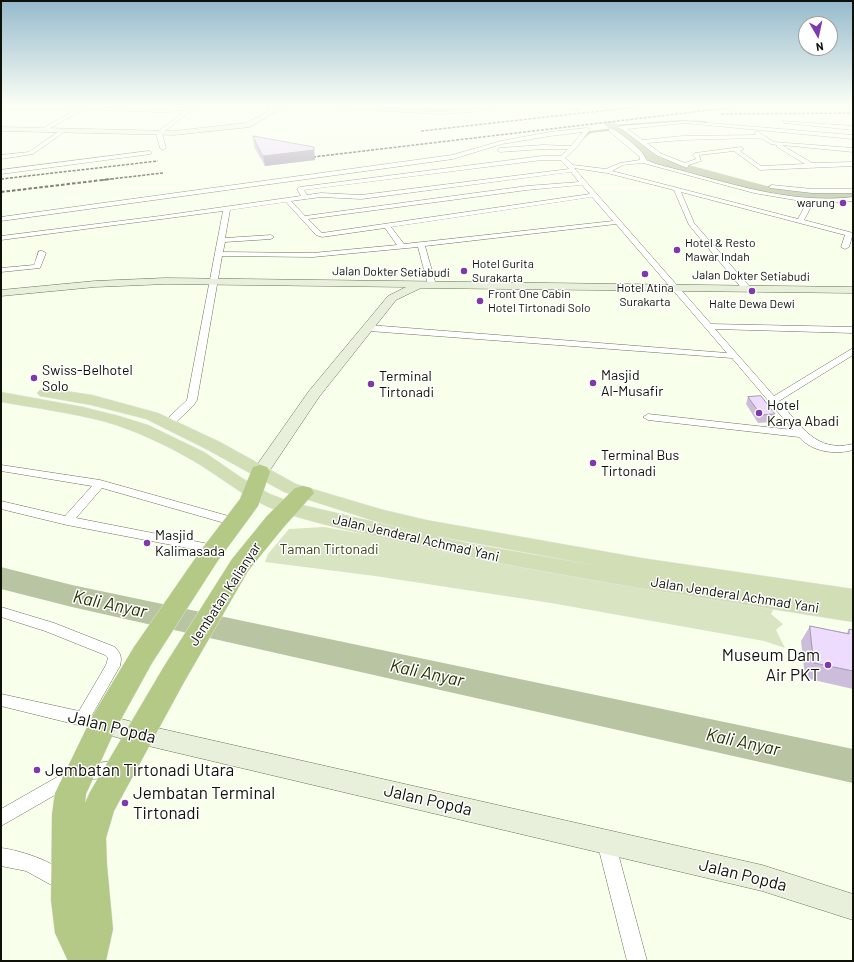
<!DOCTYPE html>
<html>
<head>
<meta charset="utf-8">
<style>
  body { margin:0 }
  #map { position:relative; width:854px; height:962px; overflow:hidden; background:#f8ffeb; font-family:Barlow,sans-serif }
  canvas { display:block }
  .frame { position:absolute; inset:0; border:2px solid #0e1107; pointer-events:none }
  .north { position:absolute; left:798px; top:16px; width:40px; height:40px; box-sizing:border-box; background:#fff; border:1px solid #9fa09c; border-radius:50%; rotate:171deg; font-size:11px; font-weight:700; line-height:16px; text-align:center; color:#0e1107 }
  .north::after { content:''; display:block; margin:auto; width:14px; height:18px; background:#7f39ac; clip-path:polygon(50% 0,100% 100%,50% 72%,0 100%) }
</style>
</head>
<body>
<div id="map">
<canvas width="854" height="962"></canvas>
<div class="frame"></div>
<div class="north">N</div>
</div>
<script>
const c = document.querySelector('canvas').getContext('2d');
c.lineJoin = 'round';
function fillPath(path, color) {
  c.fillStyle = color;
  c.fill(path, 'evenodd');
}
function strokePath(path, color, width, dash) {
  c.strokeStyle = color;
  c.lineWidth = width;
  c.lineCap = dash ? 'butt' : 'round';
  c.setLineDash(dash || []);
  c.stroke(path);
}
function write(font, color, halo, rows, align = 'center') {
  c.font = font + ' Barlow,sans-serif';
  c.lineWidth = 3;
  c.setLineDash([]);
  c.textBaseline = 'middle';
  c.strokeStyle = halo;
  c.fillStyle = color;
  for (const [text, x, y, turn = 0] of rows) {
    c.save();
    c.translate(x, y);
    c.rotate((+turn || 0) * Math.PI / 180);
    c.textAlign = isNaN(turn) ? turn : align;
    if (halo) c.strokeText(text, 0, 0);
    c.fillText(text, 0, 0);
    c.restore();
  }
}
fillPath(new Path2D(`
  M324,527L775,607L771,614L783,624L776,630L785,648L764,641L551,603L375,576L265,562L268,554L289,529Z`), '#d9e5c2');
strokePath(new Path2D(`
  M612,126L681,121L705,122
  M583,138L590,132L616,129`), '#868e74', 2);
fillPath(new Path2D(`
  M358,107H485C475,119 382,111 363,110L359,109Z
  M567,107H581L582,109L577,112L568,109Z
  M610,121L614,122L659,157L763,185L790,191L853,192V200L790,199L756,192L651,163L606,126L604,124L606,122Z
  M1,567L72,585L853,749V783L72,607L1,589Z`), '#b9c4a3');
const street = new Path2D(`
  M1,107H88L186,111L191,107H196L162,133L166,148L163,150L160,148L156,133L183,113L84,109L45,131L43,130V128L77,109H1Z
  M266,107H270L267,109L265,108Z
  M335,107L439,112L497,107L470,112L439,114L337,108Z
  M685,121L853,135V139L685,123L627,129L643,140L683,136L756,135L754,133L757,131L774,142L853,148V152L782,145L812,163L853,162V166L760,170L734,151L699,155L701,161L689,165L687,168L656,155L622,129L617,128L620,126ZM761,138L771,144L777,145V147L805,164L761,166L740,151L744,149L741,147L695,153L693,155L696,159L685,163L660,153L647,143L683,140Z
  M783,121L853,126V130L785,123Z
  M587,128L589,129V131L577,147L565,158L573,165L606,169L620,163L640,160V157L609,131V129L611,128C619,132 646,152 646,160L656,164C721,180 786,205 853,197V201L831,203H813L804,220L853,233V237H852L849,247L845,249L841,247L845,235L681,192L694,223L750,287V291H744L689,225L674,190L607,173L574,168L711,324L853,327V333L715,329L774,396L853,348V355L779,401C801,426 816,453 853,444V450C835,455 812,452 799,437L648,420L643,417L648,414L793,430L732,358L369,331L365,328L369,325L727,353L616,224L425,246L436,285L432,287L428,285L418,247L313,257L222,256L197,400L193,406L173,425H165L164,423L165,421L187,400L223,211L1,240V236L160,216L301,196L297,189L300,187L542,156H561L568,149H543L500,152L497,150L500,148L543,145L571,146L583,132L550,136L502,144L453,159L1,221V217L452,155L501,141L550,132ZM542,160H561L569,169L361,195L321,193L307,195L304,190ZM643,163L754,193L807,202L798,219L612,171L623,165ZM571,172L579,182L527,186L305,216L291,201L321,197L361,199ZM582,185L590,194L322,233L308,219L527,190ZM592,197L613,221L404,244L391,227ZM286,202L316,235L322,237L385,228L397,245L313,253L223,252L225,242L271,239L274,237L271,235L225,238L230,210Z
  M62,129L67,130L33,154L1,159V155L29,152Z
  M149,151L151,152V154L1,174V170Z
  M772,185L812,189H853V193H812L770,188L769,187Z
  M39,251H42L46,253L40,268L1,272V268L34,265Z
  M1,465L100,480L239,519L241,522L239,525L235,526L102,488L76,518L214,545L218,546L220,549L218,552L214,553L67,525L1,509V501L65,516L92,486L1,471Z
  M1,607L54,623L115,647C121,654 122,657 120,666L92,715L96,720L93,725L88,727L82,726L1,706V694L79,711L106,665L108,658L105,655L45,631L1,617Z
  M116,761L122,764L124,769L122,774L116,777L81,780L1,826V809L73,768L79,765Z
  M606,833L612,836L615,842L647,961H627L597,842L600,836Z
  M1,848C20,850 65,864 73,883L70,889L64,892L26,871L1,866Z`);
const secondary = new Path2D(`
  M277,107H285L250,127L174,135L1,131V127L174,131L245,123Z
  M166,278L853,287V293L421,288L396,300L319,397L266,476L260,477L254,476L252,472L309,391L388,296L406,287L166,284L95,287L1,296V290L95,281Z
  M103,714L140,724L762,865L853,894V920L762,891L140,744L95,731L92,724L95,717Z`);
const primary = new Path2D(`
  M45,388L92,395L158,413L220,442L296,484L380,509L426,520L641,558L853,589V622C705,598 556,577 409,544C367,534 325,526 284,513C249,502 223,478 192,460C166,445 134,430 106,422C72,413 36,408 1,402V392L83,407L119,416L148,425L204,452L242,478L270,494L294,503L422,533L371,520L284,492L208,450L146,419L91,405L40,396L37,393L40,390ZM431,535L605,567L472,544Z`);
const highway = new Path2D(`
  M260,465L267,467L270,472L258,506L217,562L152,663L114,732L86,794L85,803L90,792L163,668L232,559L267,516L295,488L303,486L311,488L314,493L283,528L248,571L183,684L114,811L106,838L107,865L113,929L106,961H68L55,933L51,900L52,814L55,793L93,715L134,647L201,550L240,499L253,467Z`);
strokePath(street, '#6b7458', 1);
strokePath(secondary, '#6b7458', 1);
strokePath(primary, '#e7e7e6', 1);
strokePath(highway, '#e7e7e6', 1);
fillPath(street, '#fff');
fillPath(secondary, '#e8efdb');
fillPath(primary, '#d2dfb6');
fillPath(highway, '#b4c986');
strokePath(new Path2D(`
  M721,114L853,113
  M421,131L637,107
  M313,157L736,107
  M1,179L158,161
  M102,180L163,173`), '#2a2d22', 1.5, [3, 1.5]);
strokePath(new Path2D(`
  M1,192L111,179`), '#2a2d22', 2, [3.5, 2]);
fillPath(new Path2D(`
  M253,136L315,158V160L265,166L254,147Z
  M748,397L775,414L772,422L758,423L746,404Z
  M810,626L847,633L849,629L853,630V689L805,678L801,641Z`), '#ccbdda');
fillPath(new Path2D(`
  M314,147L315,160L265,166L263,156Z`), '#a69ab1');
const building = new Path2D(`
  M253,136L314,147V150L263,156Z
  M761,396L775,414L761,415L748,397Z
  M810,626L849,634V629L853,630V671L814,663Z`);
fillPath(building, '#eddcfd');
strokePath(building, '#a69ab1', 1);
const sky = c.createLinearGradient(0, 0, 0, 241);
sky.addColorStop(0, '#95bacc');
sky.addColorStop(0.44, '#fcfff6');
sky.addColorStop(1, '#fcfff600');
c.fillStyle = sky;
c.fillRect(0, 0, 854, 241);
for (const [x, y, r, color] of [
  [843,203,4,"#7f39ac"],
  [677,250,4,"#7f39ac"],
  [464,271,4,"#7f39ac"],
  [645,274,4,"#7f39ac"],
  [752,291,4,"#7f39ac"],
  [480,301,4,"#7f39ac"],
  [34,378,4,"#7f39ac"],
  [593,383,4,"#7f39ac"],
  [371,384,4,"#7f39ac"],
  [759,413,4,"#7f39ac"],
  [593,463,4,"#7f39ac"],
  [147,543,4,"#7f39ac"],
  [828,665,4,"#7f39ac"],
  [37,770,4,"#7f39ac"],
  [125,803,4,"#7f39ac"]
]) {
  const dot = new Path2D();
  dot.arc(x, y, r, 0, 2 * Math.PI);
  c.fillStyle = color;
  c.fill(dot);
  strokePath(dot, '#fff', 1.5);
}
write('12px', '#0e1107', '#fff', [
  ["warung",835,203,"right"],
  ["Hotel & Resto",685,243],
  ["Mawar Indah",685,257],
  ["Hotel Gurita",472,264],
  ["Surakarta",472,278],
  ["Hotel Atina",645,288,"center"],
  ["Surakarta",645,302,"center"],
  ["Front One Cabin",488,294],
  ["Hotel Tirtonadi Solo",488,308],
  ["Halte Dewa Dewi",752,304,"center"]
], 'left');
write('12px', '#0e1107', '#fff', [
  ["Jalan Dokter Setiabudi",391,272,1],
  ["Jalan Dokter Setiabudi",751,276,1]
]);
write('14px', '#0e1107', '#fff', [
  ["Swiss-Belhotel",42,370],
  ["Solo",42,386],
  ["Masjid",601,375],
  ["Al-Musafir",601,391],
  ["Terminal",379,376],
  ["Tirtonadi",379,392],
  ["Hotel",767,405],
  ["Karya Abadi",767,421],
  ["Terminal Bus",601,455],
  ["Tirtonadi",601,471],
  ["Masjid",155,535],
  ["Kalimasada",155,551]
], 'left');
write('14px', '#0e1107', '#fff', [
  ["Jalan Jenderal Achmad Yani",416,538,13],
  ["Jembatan Kalianyar",225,594,-57],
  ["Jalan Jenderal Achmad Yani",735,595,9]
]);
write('14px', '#384611', '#fff', [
  ["Taman Tirtonadi",329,549]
]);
write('17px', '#0e1107', '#fff', [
  ["Museum Dam",820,655,"right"],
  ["Air PKT",820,675,"right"],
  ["Jembatan Tirtonadi Utara",45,770],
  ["Jembatan Terminal",133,793],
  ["Tirtonadi",133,813]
], 'left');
write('17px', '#0e1107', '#fff', [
  ["Jalan Popda",112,727,14],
  ["Jalan Popda",428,800,13],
  ["Jalan Popda",743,875,14]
]);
write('italic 18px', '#273400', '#fff', [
  ["Kali Anyar",110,604,12],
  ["Kali Anyar",427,673,12],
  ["Kali Anyar",743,742,12]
]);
</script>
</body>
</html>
